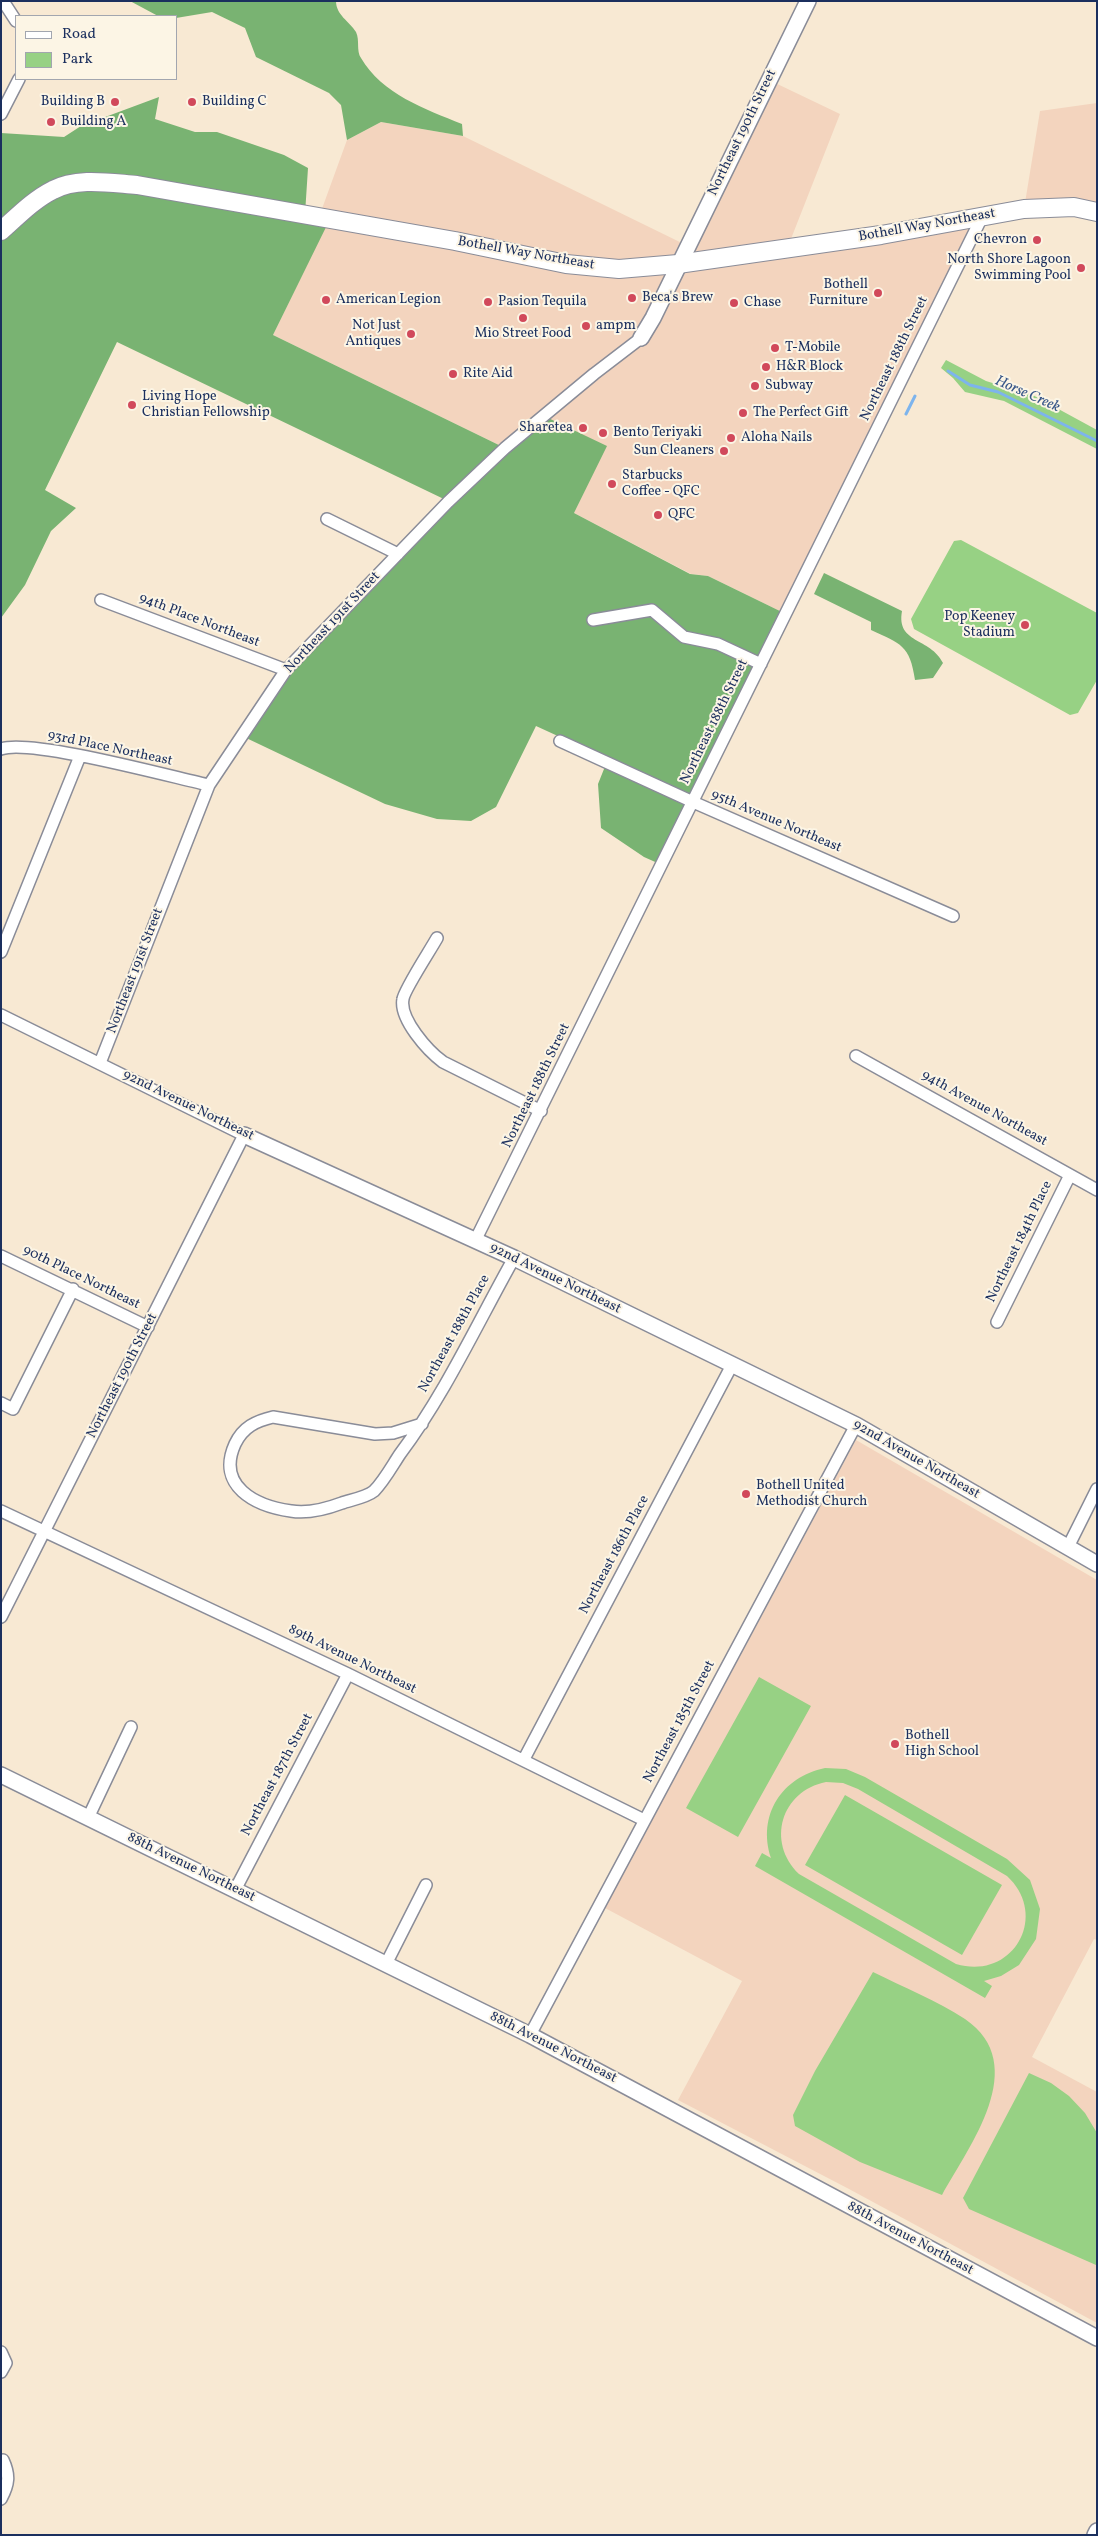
<!DOCTYPE html>
<html>
<head>
<meta charset="utf-8">
<style>
  body { margin:0 }
  #map { position:relative; width:1098px; height:2536px; overflow:hidden; background:#f8e9d3; font-family:Vollkorn,serif }
  canvas { display:block }
  .frame { position:absolute; inset:0; border:2px solid #1b2f5e; pointer-events:none }
  .legend { position:absolute; left:15px; top:15px; width:162px; height:65px; box-sizing:border-box; background:#fcf5e5; border:1px solid #a2a6af; margin:0; padding:6px 9px; list-style:none; font-size:15px; color:#1b2f5e }
  .legend li { display:flex; align-items:center; gap:10px; height:25px }
  .legend b { width:25px; border:1px solid #a2a6af }
</style>
</head>
<body>
<div id="map">
<canvas width="1098" height="2536"></canvas>
<div class="frame"></div>
<ul class="legend">
<li><b style="height:6px;background:#fff"></b>Road</li>
<li><b style="height:14px;background:#97d184"></b>Park</li>
</ul>
</div>
<script>
const c = document.querySelector('canvas').getContext('2d');
c.lineJoin = 'round';
function fillPath(path, color) {
  c.fillStyle = color;
  c.fill(path, 'evenodd');
}
function strokePath(path, color, width, dash) {
  c.strokeStyle = color;
  c.lineWidth = width;
  c.lineCap = dash ? 'butt' : 'round';
  c.setLineDash(dash || []);
  c.stroke(path);
}
function write(font, color, halo, rows, align = 'center') {
  c.font = font + ' Vollkorn,serif';
  c.lineWidth = 4;
  c.setLineDash([]);
  c.textBaseline = 'middle';
  c.strokeStyle = halo;
  c.fillStyle = color;
  for (const [text, x, y, turn = 0] of rows) {
    c.save();
    c.translate(x, y);
    c.rotate((+turn || 0) * Math.PI / 180);
    c.textAlign = isNaN(turn) ? turn : align;
    if (halo) c.strokeText(text, 0, 0);
    c.fillText(text, 0, 0);
    c.restore();
  }
}
fillPath(new Path2D(`
  M769,80L840,114L787,249L982,217L786,614L708,576L691,574L574,513L606,446L505,448L273,335L329,219L319,217L347,140L381,122L463,136L690,247Z
  M1097,103V200L1093,210L1024,209L1040,111Z
  M856,1440L1097,1580V1940L1094,1939L1032,2057L1097,2092V2323L849,2189L678,2100L742,1981L605,1908Z`), '#f3d4be');
fillPath(new Path2D(`
  M946,360L986,381L999,385L1018,387L1097,430V449L1004,401L965,392L953,378L941,368Z
  M961,540L1097,613V680L1078,713L1070,715L914,629L911,619L954,541Z
  M759,1677L811,1706L738,1837L686,1808Z
  M825,1768L846,1769L865,1777L1007,1859L1030,1880L1040,1909L1036,1939L1019,1965L1001,1976L984,1981L992,1986L985,1998L755,1866L762,1853L771,1858C757,1815 782,1777 825,1768ZM826,1782L843,1783L858,1789L1007,1876C1050,1916 1013,1981 956,1964L799,1874C766,1842 781,1791 826,1782Z
  M845,1795L1002,1885L962,1955L805,1865Z
  M873,1972C903,1987 938,2001 965,2019C1032,2065 969,2146 942,2195L860,2162L795,2126L793,2115L815,2071Z
  M1029,2073L1051,2083L1069,2096L1085,2113L1097,2133L1096,2265L969,2209L963,2198Z`), '#97d184');
fillPath(new Path2D(`
  M130,1H336C336,15 349,21 356,32C360,40 356,51 361,58C382,94 425,109 462,124L463,136L381,122L347,140L341,105L329,93L256,57L245,28L212,12L176,18L158,16Z
  M159,97L155,119L195,132H217L284,155L308,168L305,214L330,219L273,335L505,448L544,416L607,446L574,513L690,574L708,576L786,614L662,865L644,857L601,828L598,784L608,759L536,726L496,807L471,821L437,819L385,804L242,736L286,670L448,501L117,342L45,490L76,508L51,531L25,585L1,618V133L64,137L81,126Z
  M824,573L902,611C896,644 930,637 943,663L933,678L915,680C910,645 901,644 871,630V622L814,594Z`), '#79b372');
strokePath(new Path2D(`
  M948,371L970,385L998,392L1097,441
  M906,414L915,396`), '#7db4ed', 3);
const street = new Path2D(`
  M3,1L16,21
  M1,114L19,79
  M327,519L398,554
  M101,600L286,670
  M593,620L652,610L684,637L718,644L761,664
  M560,741L693,802L953,916
  M1,749C29,738 172,777 209,785
  M437,938C431,949 404,990 403,999C399,1019 428,1051 443,1062L541,1111
  M1,952L80,756
  M1,1015L244,1135L1,1617
  M856,1056L1097,1190
  M100,1063L209,785L286,670L448,502L505,448L594,374L641,338
  M475,1241L982,217
  M1,1256L148,1327
  M997,1322L1070,1175
  M1,1403L13,1409L73,1289
  M422,1424L393,1433L375,1434L273,1417C256,1421 243,1427 235,1444C216,1486 255,1506 291,1511C308,1514 326,1509 342,1503C351,1500 367,1497 374,1491C384,1481 392,1466 400,1454C445,1394 477,1324 514,1258
  M1,1511L348,1674L644,1820
  M1068,1547L1097,1489
  M524,1759L732,1365
  M88,1818L131,1727
  M235,1890L348,1674
  M386,1964L426,1885
  M530,2035L856,1425
  M1,2352L6,2363L1,2372
  M1,2499C9,2484 10,2475 3,2460`);
const secondary = new Path2D(`
  M641,338L653,318L808,1
  M244,1135L514,1258L856,1425L1097,1564
  M1,1775L530,2035L1097,2338
  M1095,2535L1097,2531`);
const primary = new Path2D(`
  M1,231C17,217 33,200 53,190C77,177 110,183 137,185L455,241L566,264L619,269L678,264L881,235L1024,209L1074,207L1097,212`);
strokePath(street, '#8a8c98', 14);
strokePath(secondary, '#8a8c98', 18);
strokePath(primary, '#8a8c98', 20);
strokePath(street, '#fff', 11);
strokePath(secondary, '#fff', 15);
strokePath(primary, '#fff', 18);
for (const [x, y, r, color] of [
  [115,102,5,"#d1495b"],
  [192,102,5,"#d1495b"],
  [51,122,5,"#d1495b"],
  [1037,240,5,"#d1495b"],
  [1081,268,5,"#d1495b"],
  [878,293,5,"#d1495b"],
  [632,298,5,"#d1495b"],
  [326,300,5,"#d1495b"],
  [488,302,5,"#d1495b"],
  [734,303,5,"#d1495b"],
  [523,318,5,"#d1495b"],
  [586,326,5,"#d1495b"],
  [411,334,5,"#d1495b"],
  [775,348,5,"#d1495b"],
  [766,367,5,"#d1495b"],
  [453,374,5,"#d1495b"],
  [755,386,5,"#d1495b"],
  [132,405,5,"#d1495b"],
  [743,413,5,"#d1495b"],
  [583,428,5,"#d1495b"],
  [603,433,5,"#d1495b"],
  [731,438,5,"#d1495b"],
  [724,451,5,"#d1495b"],
  [612,484,5,"#d1495b"],
  [658,515,5,"#d1495b"],
  [1025,625,5,"#d1495b"],
  [746,1494,5,"#d1495b"],
  [895,1744,5,"#d1495b"]
]) {
  const dot = new Path2D();
  dot.arc(x, y, r, 0, 2 * Math.PI);
  c.fillStyle = color;
  c.fill(dot);
  strokePath(dot, '#fcf5e5', 2);
}
write('14px', '#1b2f5e', '#fcf5e5', [
  ["Building B",105,102,"right"],
  ["Building C",202,102],
  ["Building A",61,122],
  ["Chevron",1027,240,"right"],
  ["North Shore Lagoon",1071,260,"right"],
  ["Swimming Pool",1071,276,"right"],
  ["Bothell",868,285,"right"],
  ["Furniture",868,301,"right"],
  ["Beca's Brew",642,298],
  ["American Legion",336,300],
  ["Pasion Tequila",498,302],
  ["Chase",744,303],
  ["Not Just",401,326,"right"],
  ["Antiques",401,342,"right"],
  ["ampm",596,326],
  ["Mio Street Food",523,334,"center"],
  ["T-Mobile",785,348],
  ["H&R Block",776,367],
  ["Rite Aid",463,374],
  ["Subway",765,386],
  ["Living Hope",142,397],
  ["Christian Fellowship",142,413],
  ["The Perfect Gift",753,413],
  ["Sharetea",573,428,"right"],
  ["Bento Teriyaki",613,433],
  ["Aloha Nails",741,438],
  ["Sun Cleaners",714,451,"right"],
  ["Starbucks",622,476],
  ["Coffee - QFC",622,492],
  ["QFC",668,515],
  ["Pop Keeney",1015,617,"right"],
  ["Stadium",1015,633,"right"],
  ["Bothell United",756,1486],
  ["Methodist Church",756,1502],
  ["Bothell",905,1736],
  ["High School",905,1752]
], 'left');
write('14px', '#1b2f5e', '#fcf5e5', [
  ["Northeast 190th Street",743,133,-64],
  ["Bothell Way Northeast",927,226,-10],
  ["Bothell Way Northeast",526,254,10],
  ["Northeast 188th Street",895,359,-64],
  ["94th Place Northeast",199,621,21],
  ["Northeast 191st Street",333,623,-47],
  ["Northeast 188th Street",715,722,-64],
  ["93rd Place Northeast",110,749,12],
  ["95th Avenue Northeast",776,822,23],
  ["Northeast 191st Street",136,971,-69],
  ["Northeast 188th Street",537,1086,-64],
  ["92nd Avenue Northeast",188,1106,26],
  ["94th Avenue Northeast",984,1109,29],
  ["Northeast 184th Place",1020,1242,-64],
  ["90th Place Northeast",81,1278,26],
  ["92nd Avenue Northeast",555,1279,26],
  ["Northeast 188th Place",455,1334,-61],
  ["Northeast 190th Street",123,1376,-63],
  ["92nd Avenue Northeast",916,1460,30],
  ["Northeast 186th Place",615,1555,-62],
  ["89th Avenue Northeast",352,1660,26],
  ["Northeast 185th Street",680,1722,-62],
  ["Northeast 187th Street",278,1775,-62],
  ["88th Avenue Northeast",191,1868,26],
  ["88th Avenue Northeast",553,2048,27],
  ["88th Avenue Northeast",910,2239,28]
]);
write('italic 15px', '#385789', '#fcf5e5', [
  ["Horse Creek",1027,395,24]
]);
</script>
</body>
</html>
